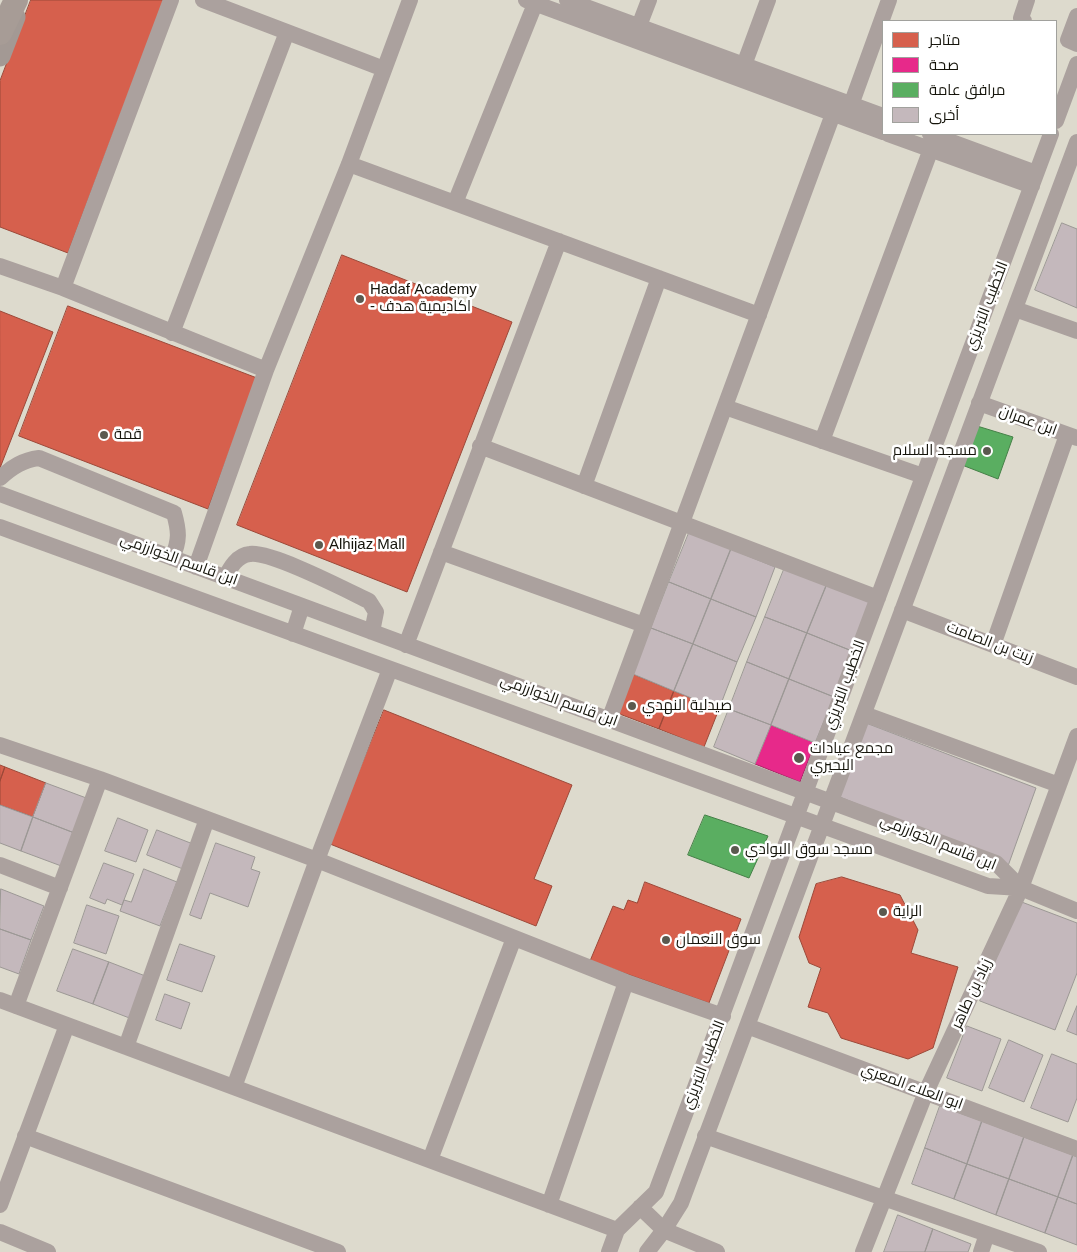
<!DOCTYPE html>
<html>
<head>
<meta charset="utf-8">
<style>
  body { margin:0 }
  #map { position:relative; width:1077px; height:1252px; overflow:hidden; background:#dddacd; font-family:Helvetica,Cairo,sans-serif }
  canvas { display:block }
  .legend { position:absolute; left:882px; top:20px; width:175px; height:115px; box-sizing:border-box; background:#fff; border:1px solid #a1a19d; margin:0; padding:6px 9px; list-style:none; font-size:15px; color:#15140b }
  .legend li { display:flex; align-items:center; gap:10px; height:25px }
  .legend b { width:25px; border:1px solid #a1a19d }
</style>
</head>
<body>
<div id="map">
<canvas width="1077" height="1252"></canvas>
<ul class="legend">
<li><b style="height:14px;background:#d6604d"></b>متاجر</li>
<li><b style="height:14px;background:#e7298a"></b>صحة</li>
<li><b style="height:14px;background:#5aae61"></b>مرافق عامة</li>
<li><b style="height:14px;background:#c4b8bc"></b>أخرى</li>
</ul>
</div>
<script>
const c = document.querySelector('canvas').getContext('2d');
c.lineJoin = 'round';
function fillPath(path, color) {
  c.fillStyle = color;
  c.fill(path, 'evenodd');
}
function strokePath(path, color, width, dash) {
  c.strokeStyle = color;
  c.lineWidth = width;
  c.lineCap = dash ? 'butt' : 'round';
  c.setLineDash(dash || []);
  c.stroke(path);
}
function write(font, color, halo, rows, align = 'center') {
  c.font = font + ' Helvetica,Cairo,sans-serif';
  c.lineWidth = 5;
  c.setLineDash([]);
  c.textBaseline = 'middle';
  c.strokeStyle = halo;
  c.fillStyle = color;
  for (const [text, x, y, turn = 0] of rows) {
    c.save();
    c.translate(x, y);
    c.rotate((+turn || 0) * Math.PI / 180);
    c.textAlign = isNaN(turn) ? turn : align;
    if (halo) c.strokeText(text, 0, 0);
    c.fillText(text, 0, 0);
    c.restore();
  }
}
const shops = new Path2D(`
  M31,0H164L68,253L0,227V81Z
  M342,255L512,322L407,592L237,525Z
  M68,306L257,378L208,509L19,436Z
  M0,311L53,332L0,468Z
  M633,674L674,691L659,729L617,713Z
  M674,691L719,709L704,747L659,729Z
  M384,710L572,785L534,879L552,886L536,926L330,844Z
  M0,765L5,767L0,781Z
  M5,767L46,783L33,817L0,805V781Z
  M842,877L900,895L918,930L911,953L958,967L933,1048L908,1059L841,1038L828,1013L808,1007L821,968L809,963L799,937L816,884Z
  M645,882L741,919L709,1003L590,961L613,906L624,910L628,900L637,903Z`);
fillPath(shops, '#d6604d');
strokePath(shops, '#9c4939', 1);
const health = new Path2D(`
  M771,725L815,743L800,782L755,764Z`);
fillPath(health, '#e7298a');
strokePath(health, '#a82364', 1);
const public = new Path2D(`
  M977,426L1013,437L998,479L962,465Z
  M705,815L768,836L749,878L688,855Z`);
fillPath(public, '#5aae61');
strokePath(public, '#458047', 1);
const building = new Path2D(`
  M1062,223L1077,229V308L1035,290Z
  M689,533L731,549L711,599L669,582Z
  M731,549L775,567L756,617L711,599Z
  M785,567L827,584L807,633L765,617Z
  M669,582L711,599L693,644L651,628Z
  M827,584L871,602L852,651L807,633Z
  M711,599L756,617L737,662L693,644Z
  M765,617L807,633L789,679L747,662Z
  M651,628L693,644L674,691L633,674Z
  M807,633L852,651L834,697L789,679Z
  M693,644L737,662L719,709L674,691Z
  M747,662L789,679L771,725L729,709Z
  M789,679L834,697L815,743L771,725Z
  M729,709L771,725L755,764L714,747Z
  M866,723L1036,788L1008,866L840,797Z
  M46,783L89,799L77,834L33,817Z
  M0,805L33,817L21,851L0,843Z
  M33,817L77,834L64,867L21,851Z
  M118,818L148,830L136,862L105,851Z
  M157,830L193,844L183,869L147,855Z
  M216,843L255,857L251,869L260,872L248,907L210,893L201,919L190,915Z
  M104,863L134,874L122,905L107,899L105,904L90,898Z
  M144,869L177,882L160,926L120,911L124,900L131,902Z
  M1,889L44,906L31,940L0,929Z
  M1019,901L1077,923V973L1055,1030L980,1001Z
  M87,905L119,916L106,954L74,943Z
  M0,929L31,940L19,974L0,967Z
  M180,944L215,956L202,992L167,980Z
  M73,949L109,962L93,1004L57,991Z
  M109,962L148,977L132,1019L93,1004Z
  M165,994L190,1003L181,1029L156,1020Z
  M1077,1006V1035L1067,1031Z
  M967,1026L1001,1039L982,1091L947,1078Z
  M1009,1040L1043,1055L1024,1102L989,1088Z
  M1052,1054L1077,1064V1098L1068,1122L1031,1108Z
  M940,1106L982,1121L967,1164L925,1148Z
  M982,1121L1024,1137L1009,1179L967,1164Z
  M1024,1137L1073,1155L1058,1197L1009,1179Z
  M925,1148L967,1164L954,1199L912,1184Z
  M1073,1155L1077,1157V1204L1058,1197Z
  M967,1164L1009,1179L996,1215L954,1199Z
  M1009,1179L1058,1197L1045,1233L996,1215Z
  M1058,1197L1077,1204V1245L1045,1233Z
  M898,1215L933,1229L925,1252H884Z
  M933,1229L971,1244L968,1252H925Z`);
fillPath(building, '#c4b8bc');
strokePath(building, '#9c9895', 1);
strokePath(new Path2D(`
  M203,0L384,69
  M526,0L883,132
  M567,0L883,116
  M1077,16L1068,40L1077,44
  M1024,21L1021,18L1027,0
  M639,26L649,0
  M744,65L768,0
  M851,105L889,0
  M1056,121L1077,64
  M888,134L1032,186
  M930,134L1036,173
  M349,164L759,315
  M455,203L535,4
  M0,266L63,288L266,370
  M63,288L171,0
  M1015,309L1077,331
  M172,333L287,32
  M979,403L1077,438
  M725,407L923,476
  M822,441L931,149
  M480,446L878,598
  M0,478C12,467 23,460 39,458L174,513C179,531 180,540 172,558
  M584,486L659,278
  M0,494L996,863L1021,888L988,886L0,527
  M441,552L644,625
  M196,567L266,370L349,164L410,0
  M225,578C230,568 237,555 250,554C271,551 346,590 369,601L376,612L372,632
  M902,610L1077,677
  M293,634L302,606
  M406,645L559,241
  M993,645L1067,435
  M864,714L1059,785
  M609,720L833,114
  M0,745L100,779L317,860L626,982L723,1016
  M0,865L60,888
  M1021,888L1077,911
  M0,1000L617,1230
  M16,1006L100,779
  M747,1026L1077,1149
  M126,1047L207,819
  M234,1087L317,860L390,669
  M25,1136L338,1252
  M705,1136L1039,1252
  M430,1160L514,938
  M0,1205L67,1025
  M549,1205L626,982
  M640,1207L664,1230L717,1252
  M0,1232L48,1252
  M609,1252L617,1230L656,1192L1051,134
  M647,1252L664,1230L681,1203L1077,142
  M863,1252L926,1092L1021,888L1077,736
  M981,1252L987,1234`), '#aba19e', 16);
strokePath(new Path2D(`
  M0,56L15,17`), '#a39994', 21);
strokePath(new Path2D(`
  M0,33L16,0`), '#a79c96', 24);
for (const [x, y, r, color] of [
  [360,299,5,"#5b594f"],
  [104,435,5,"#5b594f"],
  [987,451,5,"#5b594f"],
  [319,545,5,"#5b594f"],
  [632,706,5,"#5b594f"],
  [799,758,6,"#5b594f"],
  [735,850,5,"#5b594f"],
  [883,912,5,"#5b594f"],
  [666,940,5,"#5b594f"]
]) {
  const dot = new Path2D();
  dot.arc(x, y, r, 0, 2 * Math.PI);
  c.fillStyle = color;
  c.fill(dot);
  strokePath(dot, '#fff', 2);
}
write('15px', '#15140b', '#fff', [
  ["Hadaf Academy",370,290],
  ["- اكاديمية هدف",370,307],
  ["قمة",114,435],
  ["مسجد السلام",977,451,"right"],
  ["Alhijaz Mall",329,545],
  ["صيدلية النهدي",642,706],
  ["مجمع عيادات",810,749],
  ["البحيري",810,766],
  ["مسجد سوق البوادي",745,850],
  ["الراية",893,912],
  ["سوق النعمان",676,940]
], 'left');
write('15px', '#15140b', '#fff', [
  ["الخطيب التبريزي",987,306,-69],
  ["ابن عمران",1028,421,20],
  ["ابن قاسم الخوارزمي",179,560,20],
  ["زيت بن الصامت",990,643,21],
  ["الخطيب التبريزي",845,685,-70],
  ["ابن قاسم الخوارزمي",559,701,20],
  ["ابن قاسم الخوارزمي",938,843,22],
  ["زياد بن طاهر",972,994,-65],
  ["الخطيب التبريزي",704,1065,-69],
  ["ابو العلاء المعري",912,1087,20]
]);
</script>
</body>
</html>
